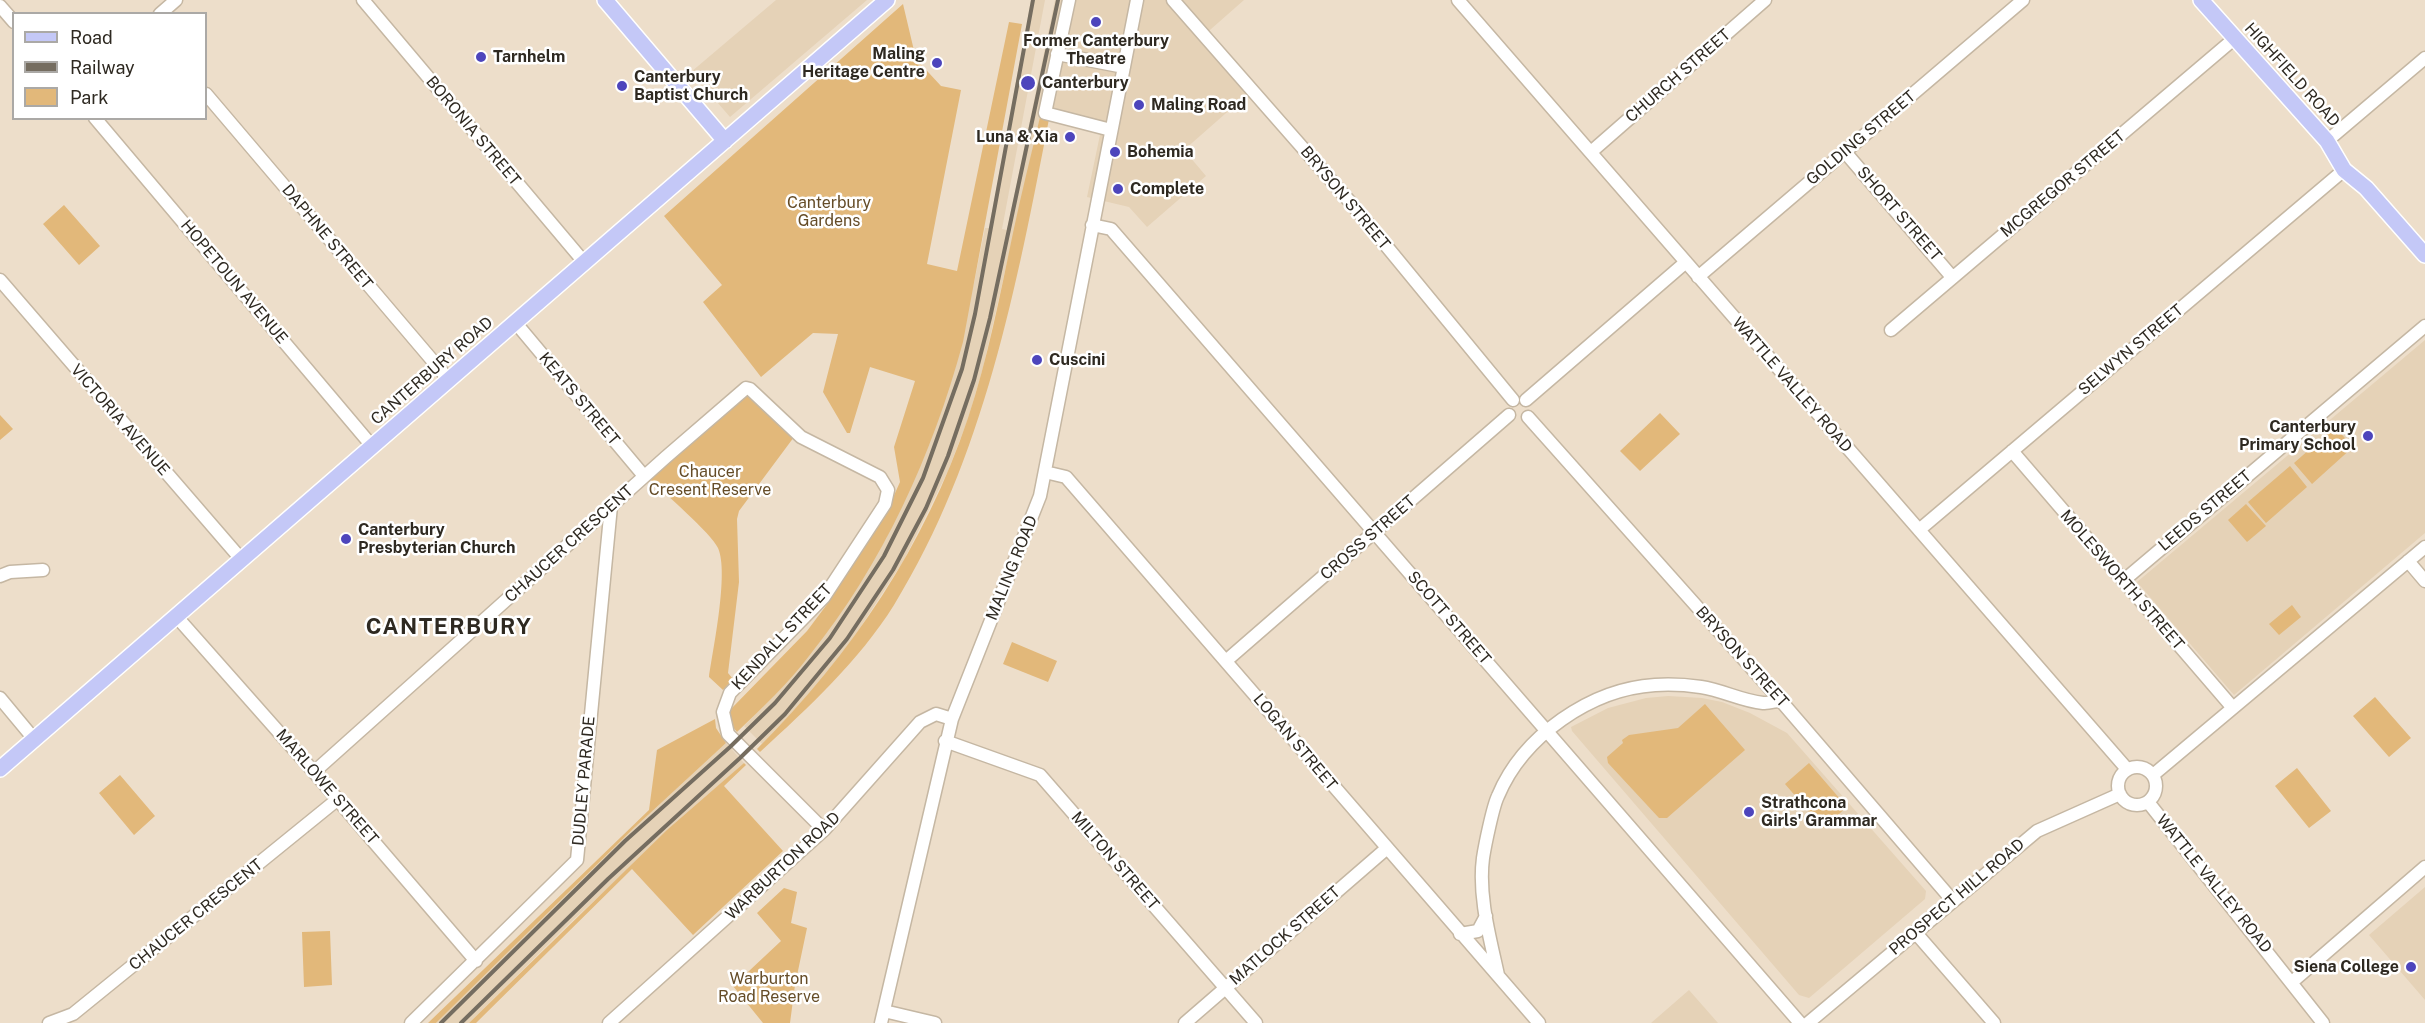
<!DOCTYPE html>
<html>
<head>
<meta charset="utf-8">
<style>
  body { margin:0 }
  #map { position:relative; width:2425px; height:1023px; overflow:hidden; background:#eddeca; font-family:"Public Sans",sans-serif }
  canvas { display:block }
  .legend { position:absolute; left:12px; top:12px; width:195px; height:108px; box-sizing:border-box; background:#fff; border:2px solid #aba9a6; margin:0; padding:8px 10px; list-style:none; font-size:18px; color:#2e2921 }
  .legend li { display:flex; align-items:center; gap:12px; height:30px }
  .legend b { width:30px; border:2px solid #aba9a6 }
</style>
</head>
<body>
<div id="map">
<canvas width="2425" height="1023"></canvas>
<ul class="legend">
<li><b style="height:8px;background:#c4c8f7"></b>Road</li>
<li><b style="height:8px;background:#756d60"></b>Railway</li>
<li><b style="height:16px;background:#e2b87a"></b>Park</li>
</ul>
</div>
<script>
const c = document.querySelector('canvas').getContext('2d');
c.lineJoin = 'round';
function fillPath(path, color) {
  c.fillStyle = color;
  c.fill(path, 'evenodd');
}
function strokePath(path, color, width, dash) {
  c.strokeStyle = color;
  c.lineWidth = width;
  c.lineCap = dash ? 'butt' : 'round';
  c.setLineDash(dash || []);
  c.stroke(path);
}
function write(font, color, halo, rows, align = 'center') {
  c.font = font + ' "Public Sans",sans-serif';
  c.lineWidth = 5;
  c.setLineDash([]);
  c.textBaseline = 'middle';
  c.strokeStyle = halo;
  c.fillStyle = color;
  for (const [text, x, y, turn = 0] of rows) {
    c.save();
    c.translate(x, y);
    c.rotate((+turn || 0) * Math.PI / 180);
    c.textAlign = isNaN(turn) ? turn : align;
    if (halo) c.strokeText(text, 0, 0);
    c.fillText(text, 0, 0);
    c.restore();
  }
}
fillPath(new Path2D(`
  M776,0H867L730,117L691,72Z
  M1031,0H1045L1002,229L1007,230L1055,0H1244L1202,37L1250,92L1184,150L1206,176L1147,227L1129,207L1087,197L1101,130L1040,118L983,368L968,419L948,471L904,560L847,648L818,685L762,744L744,726L781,688L886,539L974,283L985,228H989Z
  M2425,340V533L2234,695L2137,582Z
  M1668,696L1702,698L1722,702L1750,713L1787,733L1926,891L1925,899L1809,998L1799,995L1572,731L1571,727L1608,708L1646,698Z
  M726,743L744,763L571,922L469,1023H436L634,828Z
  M2425,887V1000L2369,935Z
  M1689,990L1718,1023H1651Z`), '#e5d2b7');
fillPath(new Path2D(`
  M903,4L916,59L941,86L961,90L927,264L957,271L1009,22L1022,24L963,342C932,456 883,564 809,656C788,684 762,708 737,732L732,726L729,711L807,631L828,603L891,502L900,482L894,447L915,381L870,367L850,433H847L823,392L838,334L813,333L761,377L703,302L722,285L664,216Z
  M1040,117L1049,119C1017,285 984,459 894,605C859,661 808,708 760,752L757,749C852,654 925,546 968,418C988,358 1000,295 1013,233C1021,194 1031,156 1040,117Z
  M64,205L100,246L79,265L43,224Z
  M750,396L794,437L739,511L737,519L739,582L728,673L733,679L723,690L709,677C713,649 729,573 718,548C711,533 664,493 650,479L745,397Z
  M1660,413L1680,434L1640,471L1620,451Z
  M0,415L13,429L0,440Z
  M2335,427L2353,447L2312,484L2294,463Z
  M2290,466L2307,487L2266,523L2248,502Z
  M2246,504L2266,526L2247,542L2228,520Z
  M2292,605L2301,617L2279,635L2269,624Z
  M1012,642L1057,661L1048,682L1003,664Z
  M2375,697L2411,738L2389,757L2353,716Z
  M1705,704L1745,750L1667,818H1659L1608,763L1607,757L1623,743L1622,740L1629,735L1678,728Z
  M715,719L716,728L726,743L634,828L436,1023H428L649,810L657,750Z
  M744,763L746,765L724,786L783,851L693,935L632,869L476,1023H469L667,830Z
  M1809,763L1847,807L1823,828L1785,784Z
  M2297,768L2331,811L2309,828L2275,786Z
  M120,775L155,816L134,835L99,793Z
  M784,888L797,892L791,923L807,928L795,985L790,1023H763L733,986L781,941L757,913Z
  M330,931L332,985L304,987L302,932Z`), '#e2b87a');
const minor = new Path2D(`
  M363,0L584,262
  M1069,0L1045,113L1111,130
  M1173,0L1351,203L1513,400
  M1458,0L2127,769
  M0,6L14,22
  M160,14L176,0
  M1057,54L1124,67
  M206,94L449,380
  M95,118L372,446
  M2327,141L2425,58
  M1591,152L1765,0
  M1845,152L1952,277
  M1092,225L1111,229L1800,1023
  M1698,277L2023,0
  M0,280L241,559
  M515,322L644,476
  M1891,330L2235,38
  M1526,400L1686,262
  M1528,417L1781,701L1953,901
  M2012,451L2233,708
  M1045,472L1066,477L1539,1023
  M1919,530L2344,170
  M2408,561L2425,581
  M0,576L10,572L43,570
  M2123,581L2425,326
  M176,616L314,772L476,961
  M1227,660L1509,415
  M0,698L34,739
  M945,741L1040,775L1256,1023
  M2118 786a19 19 0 1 1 38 0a19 19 0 1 1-38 0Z
  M314,772L666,457L746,388L750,389L801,437L880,477L888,490L885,504L824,597L730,693L723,712L728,734L824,830
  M2153,775L2425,547
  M2148,802L2323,1023
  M1915,932L1994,1023
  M1460,934L1478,931L1486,916
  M1498,975C1490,938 1478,896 1483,858C1485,845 1493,806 1498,796C1523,736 1591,689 1655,685C1670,684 1687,685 1701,687C1722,690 1742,701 1763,703C1768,703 1775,701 1781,701
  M2292,982L2425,867
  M884,1011L935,1023
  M49,1023L73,1014L338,799
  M411,1023L577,860L611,506
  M609,1023L824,830L920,722L936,714L952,719
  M881,1023L952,719L1040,496L1137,0
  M1185,1023L1386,849
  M1808,1023L2037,831L2120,794`);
const major = new Path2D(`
  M605,0L725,141
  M2201,0L2327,141L2344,170L2366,188L2425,255
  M0,769L887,0`);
strokePath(minor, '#c5b7a3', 15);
strokePath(major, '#fff', 18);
strokePath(minor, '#fff', 12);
strokePath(major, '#c4c8f7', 15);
strokePath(new Path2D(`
  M441,1023L625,841L730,747L775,703L830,638L884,556L923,478L962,369L975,314L1033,0
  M461,1023L608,879L740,758L785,714L847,639L893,570L926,508L948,456L974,380L990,318L1058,0`), '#756d60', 4);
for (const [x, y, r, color] of [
  [1096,22,6,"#4d45bc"],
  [481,57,6,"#4d45bc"],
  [937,63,6,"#4d45bc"],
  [1028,83,8,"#4d45bc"],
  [622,86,6,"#4d45bc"],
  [1139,105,6,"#4d45bc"],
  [1070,137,6,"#4d45bc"],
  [1115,152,6,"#4d45bc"],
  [1118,189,6,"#4d45bc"],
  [1037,360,6,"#4d45bc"],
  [2368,436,6,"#4d45bc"],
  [346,539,6,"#4d45bc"],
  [1749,812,6,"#4d45bc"],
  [2411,967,6,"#4d45bc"]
]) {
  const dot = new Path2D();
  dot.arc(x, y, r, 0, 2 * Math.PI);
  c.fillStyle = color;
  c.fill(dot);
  strokePath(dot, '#fff', 2);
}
write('bold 16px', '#2e2921', '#fff', [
  ["Former Canterbury",1096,41,"center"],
  ["Theatre",1096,59,"center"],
  ["Maling",925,54,"right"],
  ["Heritage Centre",925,72,"right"],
  ["Tarnhelm",493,57],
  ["Canterbury",634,77],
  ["Baptist Church",634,95],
  ["Canterbury",1042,83],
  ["Maling Road",1151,105],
  ["Luna & Xia",1058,137,"right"],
  ["Bohemia",1127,152],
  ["Complete",1130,189],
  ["Cuscini",1049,360],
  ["Canterbury",2356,427,"right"],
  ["Primary School",2356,445,"right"],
  ["Canterbury",358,530],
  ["Presbyterian Church",358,548],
  ["Strathcona",1761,803],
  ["Girls' Grammar",1761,821],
  ["Siena College",2399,967,"right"]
], 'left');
write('16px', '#2e2921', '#fff', [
  ["HIGHFIELD ROAD",2292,75,48],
  ["CHURCH STREET",1678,76,-41],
  ["BORONIA STREET",473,131,50],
  ["GOLDING STREET",1861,138,-40],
  ["MCGREGOR STREET",2063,184,-40],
  ["BRYSON STREET",1345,198,50],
  ["SHORT STREET",1899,214,49],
  ["DAPHNE STREET",327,237,50],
  ["HOPETOUN AVENUE",234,282,50],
  ["SELWYN STREET",2131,350,-40],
  ["CANTERBURY ROAD",432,371,-41],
  ["WATTLE VALLEY ROAD",1792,385,49],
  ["KEATS STREET",579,399,50],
  ["VICTORIA AVENUE",120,420,49],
  ["LEEDS STREET",2205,511,-40],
  ["CROSS STREET",1368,538,-41],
  ["CHAUCER CRESCENT",569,544,-42],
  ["MALING ROAD",1012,568,-68],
  ["MOLESWORTH STREET",2122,580,49],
  ["SCOTT STREET",1449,618,49],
  ["KENDALL STREET",782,637,-47],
  ["BRYSON STREET",1742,657,48],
  ["LOGAN STREET",1295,742,50],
  ["DUDLEY PARADE",584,781,-85],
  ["MARLOWE STREET",327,787,49],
  ["MILTON STREET",1115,861,49],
  ["WARBURTON ROAD",783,866,-43],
  ["WATTLE VALLEY ROAD",2214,884,51],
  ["PROSPECT HILL ROAD",1957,897,-40],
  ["CHAUCER CRESCENT",196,915,-39],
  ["MATLOCK STREET",1285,936,-41]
]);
write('16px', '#654c27', '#fff', [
  ["Canterbury",829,203],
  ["Gardens",829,221],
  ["Chaucer",710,472],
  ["Cresent Reserve",710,490],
  ["Warburton",769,979],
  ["Road Reserve",769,997]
]);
c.letterSpacing = '1.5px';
write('bold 22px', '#2e2921', '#fff', [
  ["CANTERBURY",449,627]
]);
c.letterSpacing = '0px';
</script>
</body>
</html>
